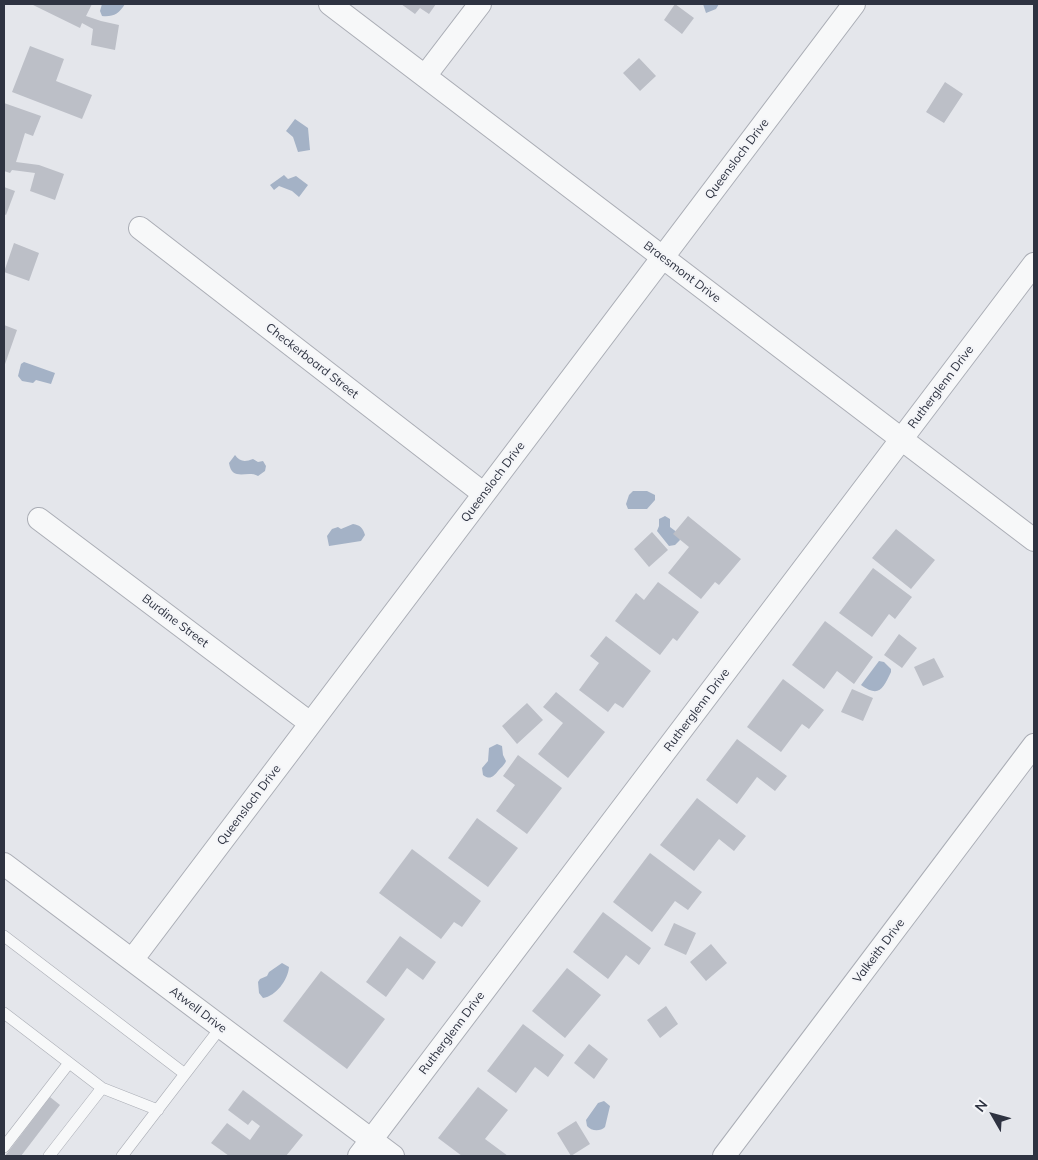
<!DOCTYPE html>
<html>
<head>
<meta charset="utf-8">
<style>
  body { margin:0 }
  #map { position:relative; width:1038px; height:1160px; overflow:hidden; background:#e4e6eb; font-family:Mulish,sans-serif }
  canvas { display:block }
  .frame { position:absolute; inset:0; border:5px solid #2e3341; pointer-events:none }
  .north { position:absolute; left:968px; top:1090px; width:50px; height:50px; -webkit-text-stroke:4px #f4f5f8; paint-order:stroke; rotate:308deg; font-size:14px; font-weight:700; line-height:20px; text-align:center; color:#2e3341 }
  .north::after { content:''; display:block; margin:auto; width:18px; height:22px; background:#2e3341; clip-path:polygon(50% 0,100% 100%,50% 72%,0 100%) }
</style>
</head>
<body>
<div id="map">
<canvas width="1038" height="1160"></canvas>
<div class="frame"></div>
<div class="north">N</div>
</div>
<script>
const c = document.querySelector('canvas').getContext('2d');
c.lineJoin = 'round';
function fillPath(path, color) {
  c.fillStyle = color;
  c.fill(path, 'evenodd');
}
function strokePath(path, color, width, dash) {
  c.strokeStyle = color;
  c.lineWidth = width;
  c.lineCap = dash ? 'butt' : 'round';
  c.setLineDash(dash || []);
  c.stroke(path);
}
function write(font, color, halo, rows, align = 'center') {
  c.font = font + ' Mulish,sans-serif';
  c.lineWidth = 4;
  c.setLineDash([]);
  c.textBaseline = 'middle';
  c.strokeStyle = halo;
  c.fillStyle = color;
  for (const [text, x, y, turn = 0] of rows) {
    c.save();
    c.translate(x, y);
    c.rotate((+turn || 0) * Math.PI / 180);
    c.textAlign = isNaN(turn) ? turn : align;
    if (halo) c.strokeText(text, 0, 0);
    c.fillText(text, 0, 0);
    c.restore();
  }
}
fillPath(new Path2D(`
  M102,4H125C119,14 113,17 102,16L100,11Z
  M703,4H719L716,9L706,13Z
  M295,119L308,128L310,150L298,152L293,137L286,131Z
  M284,175L288,179L296,176L308,185L299,197L292,191L279,186L274,190L270,185Z
  M24,362L55,373L51,384L36,380L33,383L22,381L18,376L21,364Z
  M235,455C240,462 245,462 253,459L258,462L263,461L266,466L265,471L258,476C247,470 232,482 229,463Z
  M633,491H647L655,495V500L647,509H628L626,504L629,495Z
  M665,516L670,519V527L678,533L680,540L675,545L669,546L657,531L659,526V519Z
  M353,524C360,525 363,528 365,535L361,541L329,546L327,536L332,529L338,527L341,529Z
  M879,661L884,662L891,669V672C883,689 879,698 861,685Z
  M497,744L502,746L503,755L506,761C504,766 501,767 498,771C493,777 490,780 483,775L482,768L488,761L489,748Z
  M282,963L289,967C288,980 276,996 263,998L259,993L258,982L260,979L267,976L269,972Z
  M604,1101L610,1106L605,1127C600,1132 591,1131 587,1126L586,1120L598,1103Z`), '#a4b2c6');
fillPath(new Path2D(`
  M31,4H92L86,16L101,21L119,25L115,50L91,45L93,29L82,23L80,28Z
  M401,4H436L429,14L420,8L415,14Z
  M675,4L694,18L682,34L664,20Z
  M30,46L64,59L56,81L92,95L82,119L12,92Z
  M639,58L656,76L640,91L623,73Z
  M945,82L963,94L944,123L926,112Z
  M4,103L41,116L33,136L25,133L16,162L39,165L64,174L55,200L30,191L35,173L12,170L10,173L4,171Z
  M4,187L15,191L6,215L4,214Z
  M14,243L39,253L29,281L4,272Z
  M4,325L17,330L4,367Z
  M688,516L741,559L719,585L715,582L701,599L668,573L689,547L673,534Z
  M896,529L935,560L911,589L872,558Z
  M652,532L668,550L649,567L634,549Z
  M873,568L912,597L895,619L889,614L872,637L839,613Z
  M658,582L699,612L677,641L673,638L660,655L615,621L636,593L644,600Z
  M825,621L873,657L854,684L837,671L824,689L792,665Z
  M899,634L917,648L902,668L884,655Z
  M606,636L651,671L623,708L615,703L608,712L579,690L599,663L590,656Z
  M934,658L944,677L923,686L914,667Z
  M783,679L824,710L809,729L802,724L781,752L747,727Z
  M852,689L873,698L863,721L841,712Z
  M556,692L605,732L568,778L538,754L563,723L543,707Z
  M527,703L543,720L517,744L502,726Z
  M737,739L787,776L775,791L757,777L737,804L706,780Z
  M518,755L562,788L527,834L496,811L515,785L503,776Z
  M697,798L746,836L734,851L719,839L694,871L660,845Z
  M477,818L518,848L488,887L448,858Z
  M412,849L481,901L462,927L454,922L441,939L379,893Z
  M650,853L702,892L688,910L675,901L652,932L613,902Z
  M603,912L651,948L639,965L626,955L608,979L573,952Z
  M674,923L696,933L686,955L664,945Z
  M400,936L436,962L423,980L407,968L386,997L366,982Z
  M711,944L727,963L706,981L690,962Z
  M567,968L601,995L565,1038L532,1011Z
  M321,971L385,1019L347,1069L283,1021Z
  M666,1006L678,1024L660,1038L647,1020Z
  M523,1024L564,1055L548,1077L535,1067L516,1093L487,1071Z
  M589,1044L608,1059L594,1079L574,1063Z
  M478,1087L508,1110L485,1139L508,1156H462L438,1138Z
  M243,1090L303,1135L286,1156H229L211,1143L227,1123L250,1140L260,1126L252,1120L248,1125L228,1110Z
  M50,1097L60,1105L21,1156H5Z
  M576,1121L590,1144L571,1156L557,1133Z`), '#bcbfc7');
const lane = new Path2D(`
  M4,936L185,1074
  M4,1013L102,1088L158,1110
  M4,1147L69,1063
  M49,1156L102,1088
  M122,1156L221,1027`);
const street = new Path2D(`
  M330,4L1034,540
  M425,76L480,4
  M140,228L484,494
  M39,519L310,723
  M4,864L393,1156
  M132,960L854,4
  M359,1156L1034,264
  M724,1156L1034,745`);
strokePath(lane, '#aaadb5', 12);
strokePath(street, '#aaadb5', 24);
strokePath(lane, '#f7f8f9', 11);
strokePath(street, '#f7f8f9', 22);
write('12px', '#2e3341', '#f4f5f8', [
  ["Queensloch Drive",737,159,-53],
  ["Braesmont Drive",682,272,37],
  ["Checkerboard Street",312,361,38],
  ["Rutherglenn Drive",941,387,-53],
  ["Queensloch Drive",493,482,-53],
  ["Burdine Street",175,621,37],
  ["Rutherglenn Drive",697,710,-53],
  ["Queensloch Drive",249,805,-53],
  ["Valkeith Drive",879,951,-53],
  ["Atwell Drive",198,1010,37],
  ["Rutherglenn Drive",452,1033,-53]
]);
</script>
</body>
</html>
